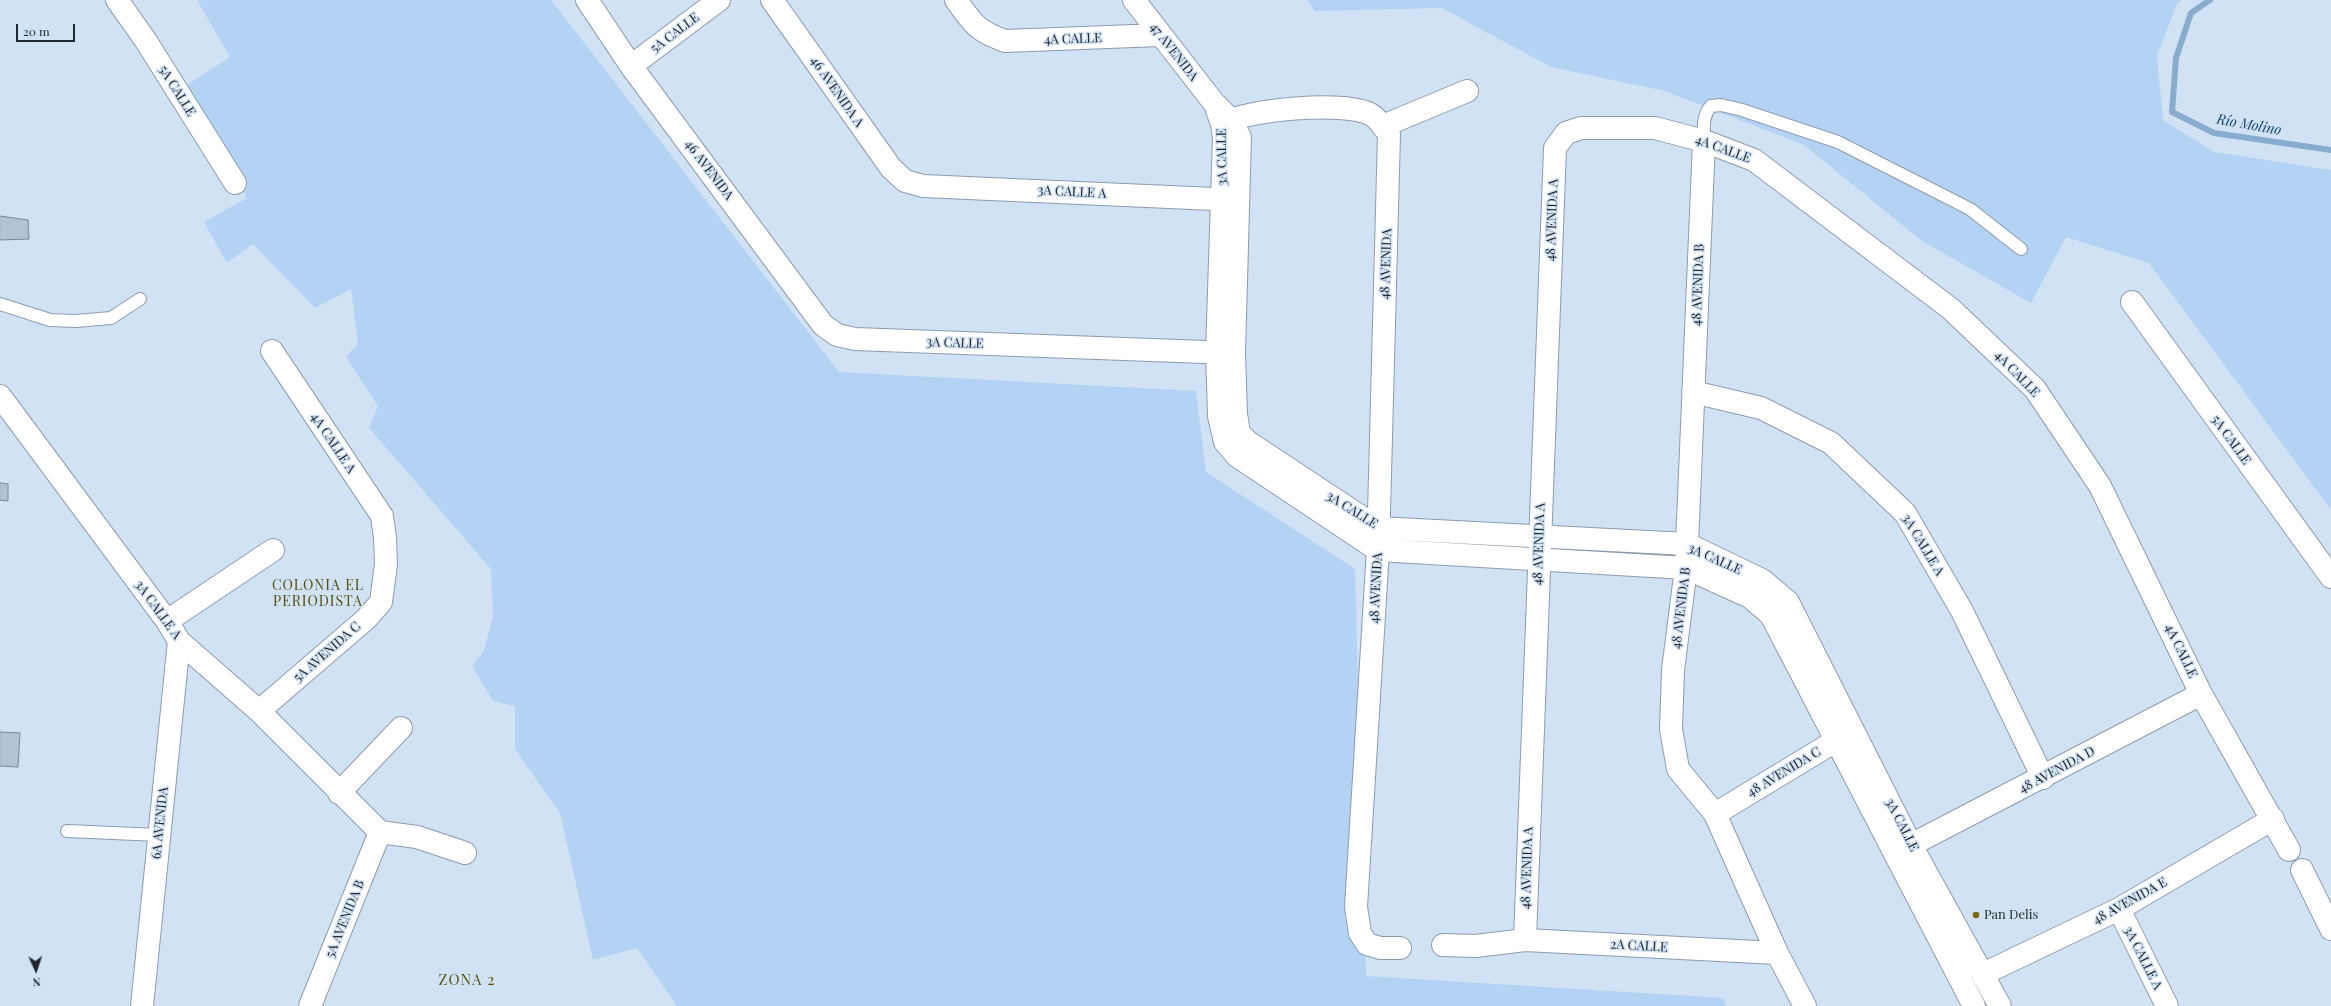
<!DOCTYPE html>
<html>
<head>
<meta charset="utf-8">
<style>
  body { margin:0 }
  #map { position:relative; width:2331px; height:1006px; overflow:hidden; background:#d1e2f5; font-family:"Playfair Display",serif }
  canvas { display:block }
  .north { position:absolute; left:16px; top:950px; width:40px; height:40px; -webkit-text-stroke:3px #d1e2f5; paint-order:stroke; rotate:177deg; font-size:11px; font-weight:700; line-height:16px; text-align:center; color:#20262d }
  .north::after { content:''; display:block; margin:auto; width:14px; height:18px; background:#20262d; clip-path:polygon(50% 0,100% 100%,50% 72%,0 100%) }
  .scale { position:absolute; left:16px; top:24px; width:59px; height:18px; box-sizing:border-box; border:2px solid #20262d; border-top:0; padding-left:5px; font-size:12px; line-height:14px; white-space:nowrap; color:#20262d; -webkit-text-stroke:3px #d1e2f5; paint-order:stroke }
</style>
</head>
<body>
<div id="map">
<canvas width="2331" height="1006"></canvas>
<div class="north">N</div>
<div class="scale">20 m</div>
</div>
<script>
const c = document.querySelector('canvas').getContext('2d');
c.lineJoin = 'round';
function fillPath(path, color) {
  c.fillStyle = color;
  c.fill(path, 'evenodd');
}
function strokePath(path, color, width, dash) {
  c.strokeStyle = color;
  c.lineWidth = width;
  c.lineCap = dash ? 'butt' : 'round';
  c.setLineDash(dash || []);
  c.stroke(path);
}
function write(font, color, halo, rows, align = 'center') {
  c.font = font + ' "Playfair Display",serif';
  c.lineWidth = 3;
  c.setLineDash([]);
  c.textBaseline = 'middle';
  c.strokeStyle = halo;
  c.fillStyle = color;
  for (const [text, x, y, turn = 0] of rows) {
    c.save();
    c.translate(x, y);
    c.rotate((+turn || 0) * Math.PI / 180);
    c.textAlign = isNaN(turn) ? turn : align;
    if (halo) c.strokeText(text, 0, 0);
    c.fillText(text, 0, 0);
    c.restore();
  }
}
fillPath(new Path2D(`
  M197,0H551L839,372L1196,391L1206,472L1355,569L1366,976L1723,998L1726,1006H677L637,948L593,960L560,813L515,749V706L493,701L472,666L484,651L493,616L491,569L369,428L378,406L346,357L358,344L351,289L315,308L253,244L227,263L204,222L247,198L184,87L230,57Z
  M1307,0H2182L2177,4L2157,56L2163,120L2214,152L2331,170V510L2149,263L2066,237L2031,303L1922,241L1804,145L1665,91L1551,67L1442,8L1315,11Z`), '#b4d2f3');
strokePath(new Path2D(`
  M2210,0L2191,13L2176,58L2172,112L2214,133L2331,150`), '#89abce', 6);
const building = new Path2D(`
  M0,216L28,220L29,239L0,240Z
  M0,483L8,484V501L0,500Z
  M0,732L20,733L18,767L0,766Z`);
fillPath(building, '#b3c3d5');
strokePath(building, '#778798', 1);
const service = new Path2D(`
  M1704,141C1704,128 1702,116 1711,106L1721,105L1742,110L1838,142L1970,209L2021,249
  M0,304L50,320L76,321L111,318L140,299
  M67,831L159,835`);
const minor = new Path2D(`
  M117,0L146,41L235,183
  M587,0L631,66L823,325L837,335L855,339L1232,353
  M772,0L891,168L905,181L923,186L1236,200
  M956,0C973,24 977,31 1005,41L1160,35
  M1134,0L1214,103L1230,119L1240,137L1234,353L1236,414L1239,433L1248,442L1378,528L1687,544L1762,580L1788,602L1911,845L2000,1006
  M631,66L719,0
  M1217,110L1222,124L1224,138L1217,352L1219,416L1225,442L1237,456L1378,550L1686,568L1750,597L1771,615L1974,1006
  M1222,124C1248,109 1342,101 1370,114C1377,117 1384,128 1389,134L1378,550L1356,907L1360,933L1367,944L1380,948H1400
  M1383,126L1467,91
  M1704,141L1686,568L1673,670L1671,729L1678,769L1715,814L1777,953L1805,1006
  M2132,302L2331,577
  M1693,392L1761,408L1831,443L1905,513L1962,611L2043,778
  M0,396L167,621L179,641L259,711L380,832
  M167,621L273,550
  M259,711L366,619L381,602L386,564L385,538L382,516L272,351
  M339,793L401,728
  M1715,814L1847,734
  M380,832L417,837L465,853
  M1911,845L2201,694
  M2302,870L2331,929
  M2119,909L2167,1006
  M1525,940L1555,148L1566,133L1581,128H1655L1704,141L1754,160L1951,309L2035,389L2100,486L2201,694L2289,850
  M1443,945L1476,946L1525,940L1777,953
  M1983,974L2119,909L2273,819
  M142,1006L179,641
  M310,1006L380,832`);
strokePath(service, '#8c9cad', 14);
strokePath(minor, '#8c9cad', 24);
strokePath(service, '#fff', 12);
strokePath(minor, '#fff', 22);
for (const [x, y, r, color] of [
  [1976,915,4,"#786b03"]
]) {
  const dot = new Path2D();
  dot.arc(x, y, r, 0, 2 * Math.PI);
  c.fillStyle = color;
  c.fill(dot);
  strokePath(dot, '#d1e2f5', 1.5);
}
write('13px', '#20262d', '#d1e2f5', [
  ["5A CALLE",675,33,-37],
  ["4A CALLE",1073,39,-2],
  ["47 AVENIDA",1174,52,52],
  ["5A CALLE",177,91,58],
  ["46 AVENIDA A",837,92,55],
  ["4A CALLE",1723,149,20],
  ["3A CALLE",1222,157,-91],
  ["46 AVENIDA",709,170,53],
  ["3A CALLE A",1072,192,3],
  ["48 AVENIDA A",1552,220,-88],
  ["48 AVENIDA",1386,264,-88],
  ["48 AVENIDA B",1698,285,-88],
  ["3A CALLE",955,343,2],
  ["4A CALLE",2017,374,46],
  ["5A CALLE",2231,440,54],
  ["4A CALLE A",333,443,56],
  ["3A CALLE",1352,510,32],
  ["48 AVENIDA A",1539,544,-88],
  ["3A CALLE A",1923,545,59],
  ["3A CALLE",1715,559,24],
  ["48 AVENIDA",1376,588,-87],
  ["48 AVENIDA B",1681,608,-83],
  ["3A CALLE A",158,610,54],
  ["4A CALLE",2181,651,64],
  ["5A AVENIDA C",327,652,-41],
  ["48 AVENIDA D",2057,770,-28],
  ["48 AVENIDA C",1784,772,-31],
  ["6A AVENIDA",160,823,-84],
  ["3A CALLE",1902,825,63],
  ["48 AVENIDA A",1527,868,-88],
  ["48 AVENIDA E",2130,901,-29],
  ["5A AVENIDA B",345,919,-68],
  ["2A CALLE",1639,946,3],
  ["3A CALLE A",2143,958,63]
]);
write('13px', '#20262d', '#d1e2f5', [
  ["Pan Delis",1984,915]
], 'left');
write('italic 14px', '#0e416e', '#d1e2f5', [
  ["Río Molino",2249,125,10]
]);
c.letterSpacing = '1px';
write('14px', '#584e10', '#d1e2f5', [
  ["COLONIA EL",318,586],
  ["PERIODISTA",318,602]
]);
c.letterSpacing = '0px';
c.letterSpacing = '1px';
write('15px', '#584e10', '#d1e2f5', [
  ["ZONA 2",467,980]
]);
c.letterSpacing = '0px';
</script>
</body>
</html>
